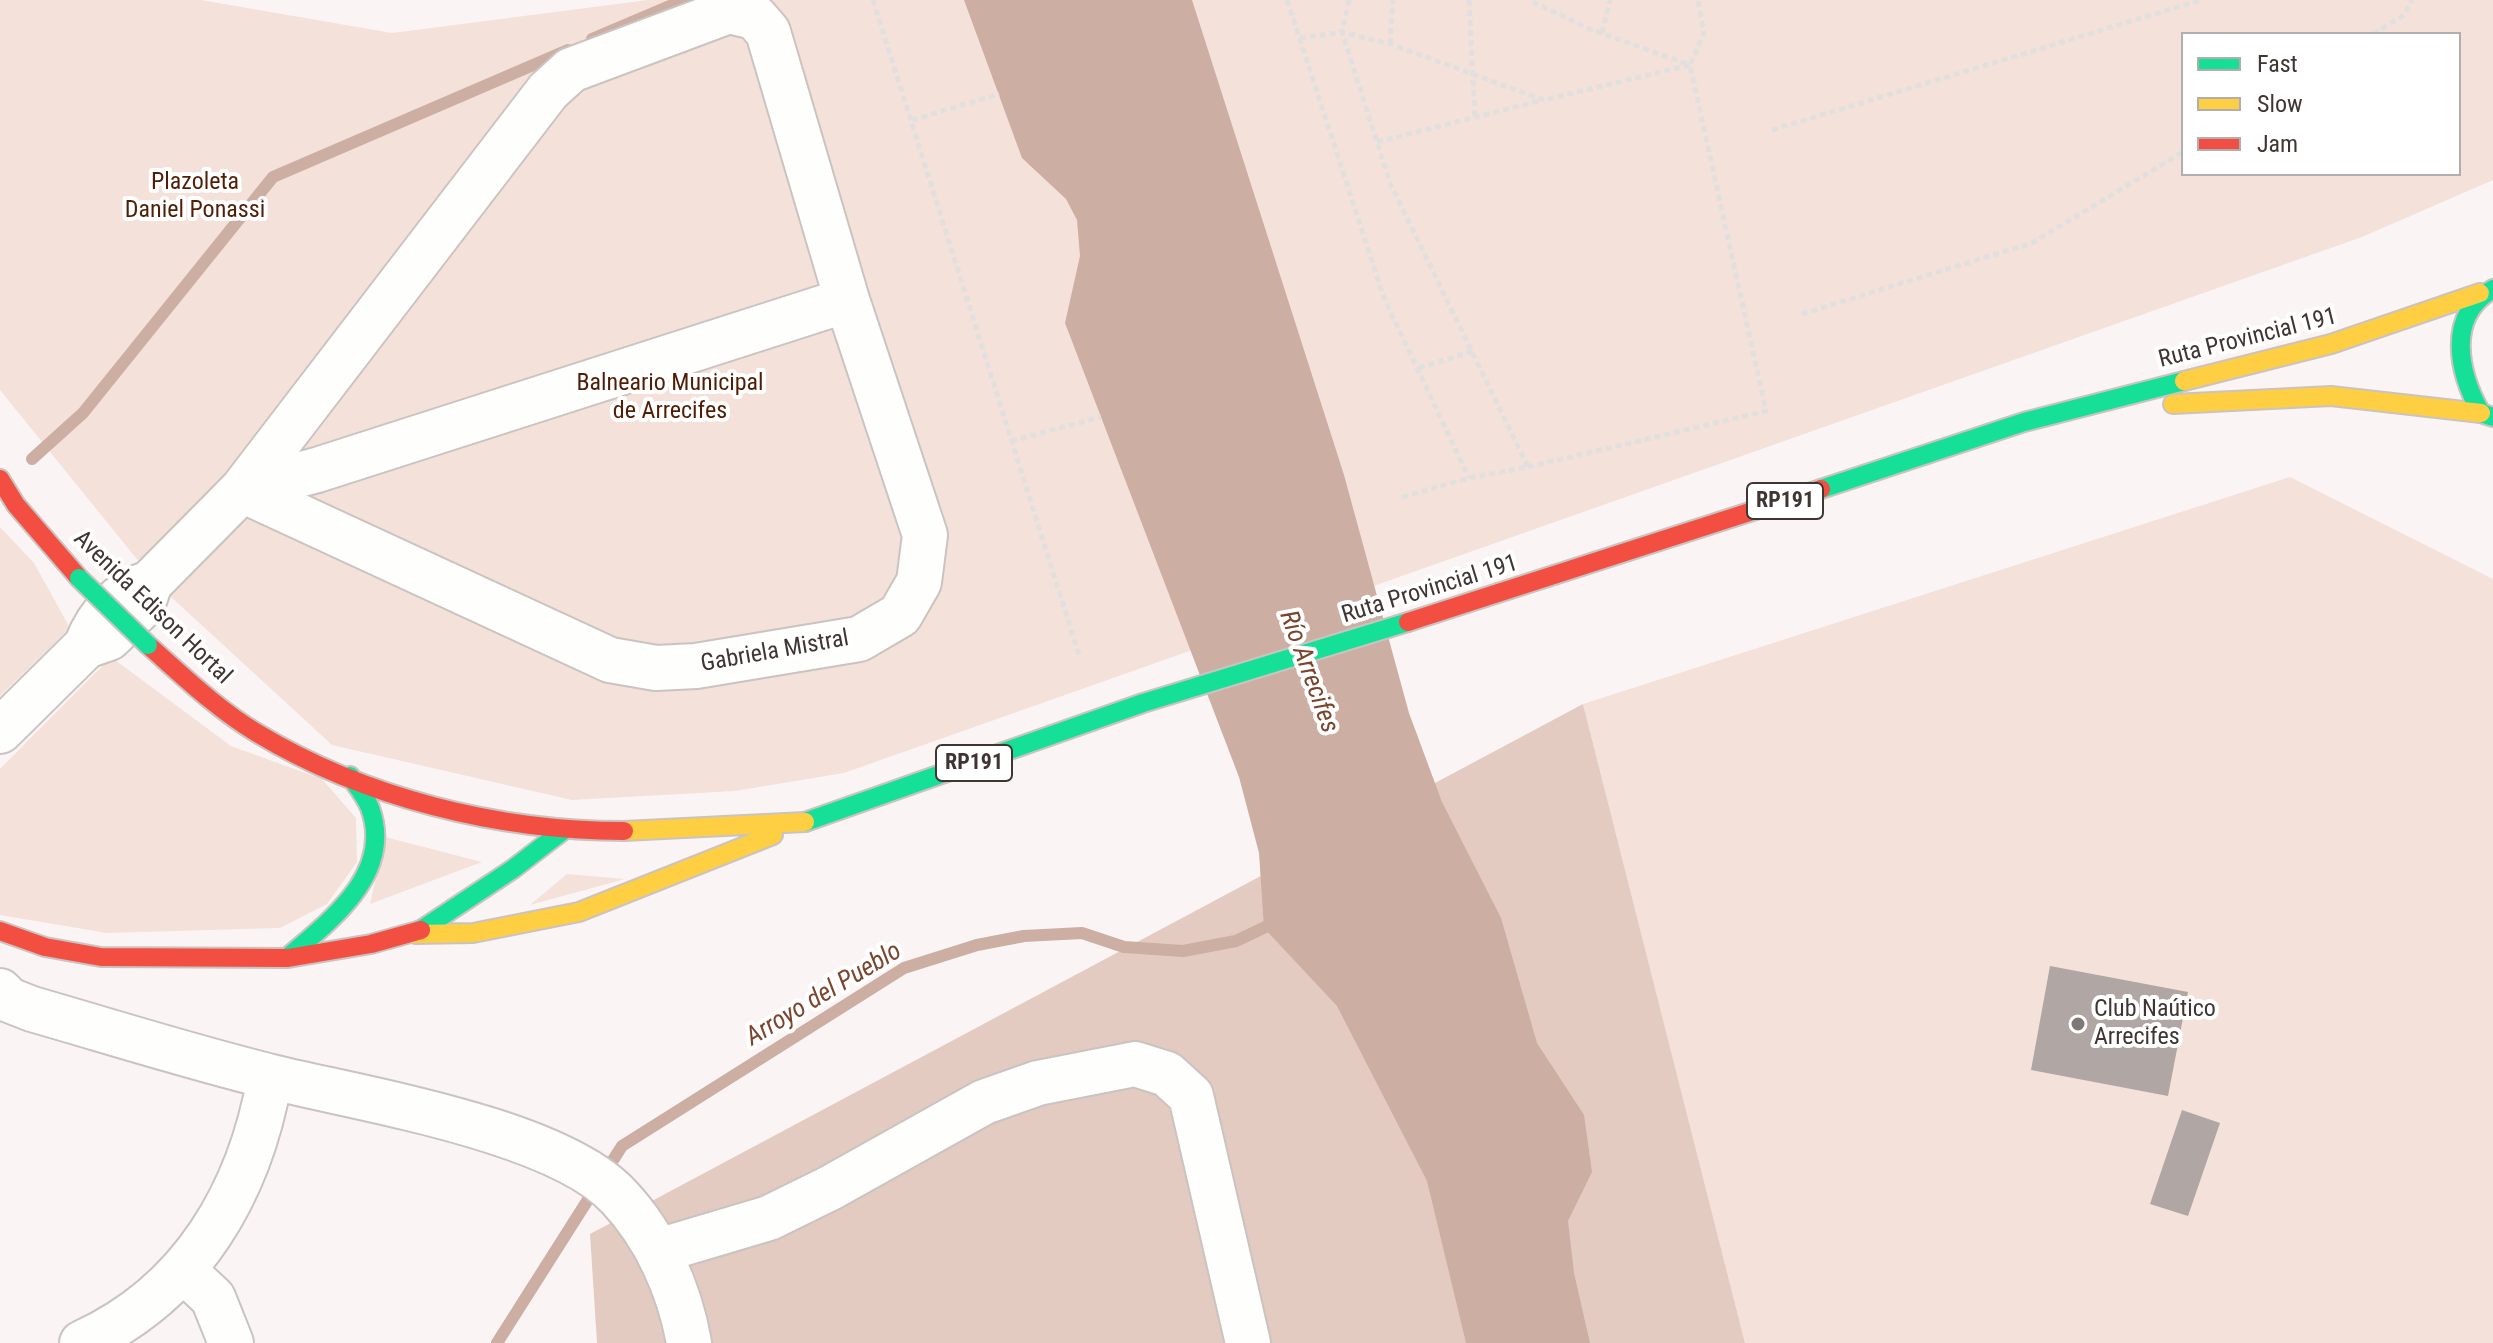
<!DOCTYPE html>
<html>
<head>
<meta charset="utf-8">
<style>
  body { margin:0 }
  #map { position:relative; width:2493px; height:1343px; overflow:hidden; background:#faf5f4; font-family:"Roboto Condensed",sans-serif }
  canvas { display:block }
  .legend { position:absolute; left:2181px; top:32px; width:280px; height:144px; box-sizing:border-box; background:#fff; border:2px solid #b2aead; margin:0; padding:10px 14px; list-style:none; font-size:24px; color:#3f3532 }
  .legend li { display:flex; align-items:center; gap:16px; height:40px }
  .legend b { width:40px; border:2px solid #b2aead }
</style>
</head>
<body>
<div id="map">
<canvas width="2493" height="1343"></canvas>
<ul class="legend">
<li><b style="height:10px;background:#16e098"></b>Fast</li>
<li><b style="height:10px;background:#ffcf43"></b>Slow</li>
<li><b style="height:10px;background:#f24e42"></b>Jam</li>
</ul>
</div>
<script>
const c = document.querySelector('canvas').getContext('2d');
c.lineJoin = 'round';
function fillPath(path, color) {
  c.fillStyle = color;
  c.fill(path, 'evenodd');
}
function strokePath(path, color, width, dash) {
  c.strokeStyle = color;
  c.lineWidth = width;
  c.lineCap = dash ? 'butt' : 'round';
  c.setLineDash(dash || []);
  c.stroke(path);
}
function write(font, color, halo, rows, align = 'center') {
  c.font = font + ' "Roboto Condensed",sans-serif';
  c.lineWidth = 8;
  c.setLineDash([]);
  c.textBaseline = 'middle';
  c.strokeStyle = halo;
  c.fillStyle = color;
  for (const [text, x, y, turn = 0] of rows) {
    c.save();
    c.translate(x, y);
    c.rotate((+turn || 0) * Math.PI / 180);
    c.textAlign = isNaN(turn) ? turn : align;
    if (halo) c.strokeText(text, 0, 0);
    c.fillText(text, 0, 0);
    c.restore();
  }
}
fillPath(new Path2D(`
  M0,0H201L392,33L648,0H2493V180L2362,237L844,773L735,791L572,800L332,745L157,584L0,390ZM2183,34H2459V174H2183Z
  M2290,477L2493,579V1343H1745L1583,704Z
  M0,527L34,563L70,628L0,696Z
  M111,657L231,746L322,779L356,818L357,862L327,904L280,928L107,933L0,915V769Z
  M385,837L482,862L370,904Z
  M567,874L625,879L530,905Z`), '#f4e1da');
fillPath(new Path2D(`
  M1583,704L1745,1343H597L590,1234Z`), '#e4cbc1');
fillPath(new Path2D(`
  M964,0H1192L1344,475L1409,713L1442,802L1501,918L1537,1043L1584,1115L1592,1172L1568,1221L1574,1273L1590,1343H1466L1427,1181L1337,1006L1264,928L1259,853L1239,777L1065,323L1080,256L1077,220L1066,199L1022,158Z`), '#ccaea3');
strokePath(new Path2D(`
  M592,39L684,0
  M32,459L83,413L273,177L568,50
  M497,1343L622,1146L904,968L977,945L1024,936L1082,933L1124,947L1183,951L1236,941L1278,921`), '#ccaea3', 12);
fillPath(new Path2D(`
  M2050,966L2188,992L2168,1096L2031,1070Z
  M2182,1110L2220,1123L2188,1216L2150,1204Z`), '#b0a6a3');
const street = new Path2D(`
  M729,11L755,17L768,32L847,300L925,535L919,582L900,615L859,639L696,666L656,668L610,660L242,490L548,91L571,70Z
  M150,583C117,593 98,615 86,646L109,638L142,606L150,583L242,490L317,470L847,300
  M0,731L86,646
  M0,991L9,1000L32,1009C112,1032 191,1057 272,1077C361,1099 558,1130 619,1197C656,1236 680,1291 689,1343
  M658,1251L769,1218L830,1188L984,1102L1038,1083L1135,1064L1167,1074L1191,1096L1248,1343
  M184,1271L213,1298L231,1343
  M82,1343C192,1293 250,1192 270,1077`);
const fast = new Path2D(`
  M2493,289C2445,316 2459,374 2481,413L2493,417
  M1821,489L2024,422L2184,381
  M805,822L1143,703L1408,622
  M421,930L513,869L565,829
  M288,957C331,920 394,873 370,808C366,797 357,786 350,776`);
const slow = new Path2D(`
  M2184,381L2331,344L2480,293
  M2173,404L2331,396L2481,413
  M624,831L805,822
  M415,934L473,933L579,912L773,835`);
const jam = new Path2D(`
  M0,479L16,505L79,578
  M1408,622L1821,489
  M148,645C183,676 217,709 257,733C365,798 499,831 624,831
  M0,931L45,947L101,957L288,958L371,944L421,930`);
strokePath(street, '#cac3c0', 48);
strokePath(fast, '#cac3c0', 22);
strokePath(slow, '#cac3c0', 22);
strokePath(jam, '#cac3c0', 22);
strokePath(new Path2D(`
  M873,0L1079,655
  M1287,0L1384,298L1469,478
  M1349,0L1342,32L1390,44L1544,100L1690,65L1590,29L1529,0
  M1469,0L1475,117
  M1602,33L1610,0
  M2373,34L2404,15L2412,0
  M1300,38L1342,32L1390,183L1528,467L1469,478L1399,498
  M1390,44L1393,0
  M912,120L999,94
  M1772,130L2201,0
  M1377,142L1543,100
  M1802,314L2032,243L2183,152
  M1419,368L1473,351
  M1011,441L1101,417
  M1528,467L1766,411L1690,65L1704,33L1698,0`), '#e1e0df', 5, [6, 4]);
strokePath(street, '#fefefd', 44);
strokePath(fast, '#16e098', 18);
strokePath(slow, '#ffcf43', 18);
strokePath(jam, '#f24e42', 18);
const fastBridge = new Path2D(`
  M79,578L148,645`);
strokePath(fastBridge, '#cac3c0', 22, []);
strokePath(fastBridge, '#16e098', 18);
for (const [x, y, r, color] of [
  [2078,1024,8,"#807876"]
]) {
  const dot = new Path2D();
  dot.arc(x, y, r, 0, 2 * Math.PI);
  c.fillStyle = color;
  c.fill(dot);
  strokePath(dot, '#fff', 3);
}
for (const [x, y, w] of [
  [1785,501,76],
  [974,763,76]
]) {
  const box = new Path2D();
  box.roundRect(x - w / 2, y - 18, w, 36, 6);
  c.fillStyle = '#fff';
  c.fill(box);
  strokePath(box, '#3f3532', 2);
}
write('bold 22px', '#3f3532', null, [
  ["RP191",1785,501],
  ["RP191",974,763]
]);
write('24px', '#501d05', '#fff', [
  ["Plazoleta",195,183],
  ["Daniel Ponassi",195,211],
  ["Balneario Municipal",670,384],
  ["de Arrecifes",670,412]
]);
write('24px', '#3f3532', '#fff', [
  ["Ruta Provincial 191",2248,339,-14],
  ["Ruta Provincial 191",1430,590,-17],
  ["Avenida Edison Hortal",152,608,44],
  ["Gabriela Mistral",775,652,-10]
]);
write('24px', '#3f3532', '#fff', [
  ["Club Naútico",2094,1010],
  ["Arrecifes",2094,1038]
], 'left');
write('italic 26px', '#7b442d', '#fff', [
  ["Río Arrecifes",1308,672,70],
  ["Arroyo del Pueblo",824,995,-31]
]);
</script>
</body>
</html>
